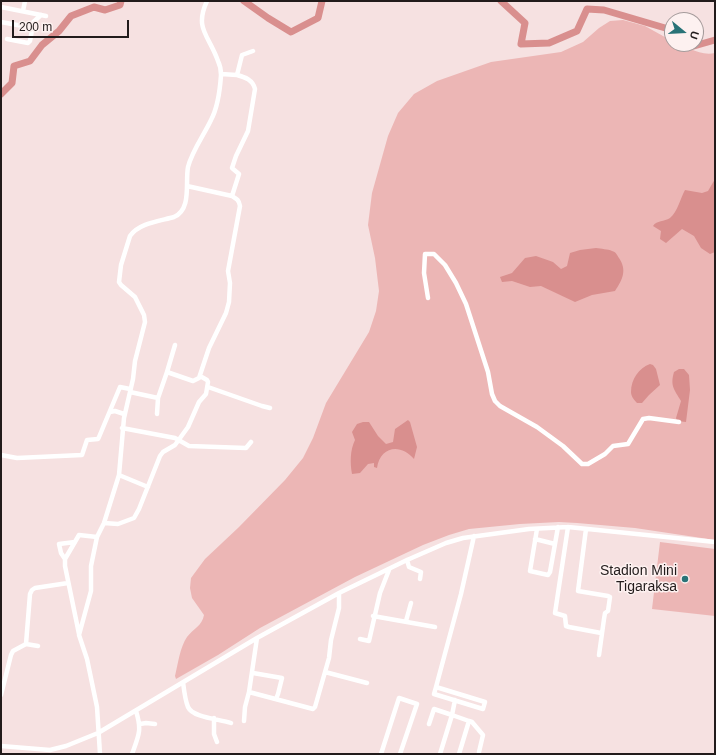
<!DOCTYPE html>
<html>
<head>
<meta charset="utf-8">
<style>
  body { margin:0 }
  #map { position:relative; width:716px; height:755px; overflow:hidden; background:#f6e1e1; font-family:Helvetica,sans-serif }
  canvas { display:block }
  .frame { position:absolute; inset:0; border:2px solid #221b1b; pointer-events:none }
  .north { position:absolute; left:664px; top:12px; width:40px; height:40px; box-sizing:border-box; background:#fdf1f0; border:1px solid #a59b9b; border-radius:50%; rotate:108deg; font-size:11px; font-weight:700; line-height:16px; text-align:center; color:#221b1b }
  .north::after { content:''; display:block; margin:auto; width:14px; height:18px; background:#297377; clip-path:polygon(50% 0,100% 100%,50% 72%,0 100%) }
  .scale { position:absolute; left:12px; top:20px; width:117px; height:18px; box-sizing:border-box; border:2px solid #221b1b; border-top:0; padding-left:5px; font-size:12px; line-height:14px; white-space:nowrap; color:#221b1b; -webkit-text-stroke:3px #fdf1f0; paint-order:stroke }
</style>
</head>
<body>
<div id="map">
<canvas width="716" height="755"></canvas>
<div class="frame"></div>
<div class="north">U</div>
<div class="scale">200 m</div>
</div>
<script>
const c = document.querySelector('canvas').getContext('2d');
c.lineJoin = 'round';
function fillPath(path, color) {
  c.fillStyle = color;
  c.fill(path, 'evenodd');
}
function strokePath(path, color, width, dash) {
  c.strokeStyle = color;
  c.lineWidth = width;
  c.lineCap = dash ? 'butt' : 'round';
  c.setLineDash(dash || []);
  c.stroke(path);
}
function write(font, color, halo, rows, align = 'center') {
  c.font = font + ' Helvetica,sans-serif';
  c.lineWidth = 3;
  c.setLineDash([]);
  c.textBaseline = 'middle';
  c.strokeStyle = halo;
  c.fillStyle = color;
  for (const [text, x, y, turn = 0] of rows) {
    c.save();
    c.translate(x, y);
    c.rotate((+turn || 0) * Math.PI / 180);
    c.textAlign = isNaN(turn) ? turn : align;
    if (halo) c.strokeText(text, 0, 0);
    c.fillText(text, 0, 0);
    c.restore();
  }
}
fillPath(new Path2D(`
  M623,20L645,26L672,41V44C687,44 699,57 715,53V540L635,528L577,523L559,522L520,524L469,529L449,535L423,545L355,577L260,628L218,655L176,679L175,676C178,664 180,647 187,637C194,628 202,626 204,615L192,598L190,588L191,578L205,559L239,527L285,480L303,458L313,438L326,403L369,332L376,311L379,291L375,258L368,225L372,193L388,136L398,113L414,94L437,81L491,62L561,52L583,42L599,28L610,21Z
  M660,542L715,549V616L652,609Z`), '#ecb6b5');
fillPath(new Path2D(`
  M715,179V252L710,254L701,248L694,236L682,229L666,243L660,239L661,231L653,226C657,220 664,222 670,218C678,211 680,199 685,190L702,193L708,191Z
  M596,248C601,249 608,249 612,251C616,252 617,255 619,258C627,270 623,279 615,291L592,295L575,302L541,286L530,287L512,281L502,282L500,277L512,273L525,258L536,256L553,262L561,269L567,266L570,253L580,250Z
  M650,364L653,365L656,369L660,385L649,395L642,403H637C634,400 631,396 631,392C631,379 639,368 650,364Z
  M679,369H684L689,375L690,390L686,422L677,421L676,418L681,401C674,389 670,386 674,372Z
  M408,420L410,422L417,447L414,459C401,443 380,446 377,468L374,467V463L368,464L360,473L352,474C350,463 350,450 355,440L352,432L357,424L363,422H369L378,436L386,444L393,442L395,429Z`), '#d98f8e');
strokePath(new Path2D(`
  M244,1L268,18L291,32L318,18L322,1
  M501,1L525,23L521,44L549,43L577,31L587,9L604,10L672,30
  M692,44L694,46L715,40
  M1,94L12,83L14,66L30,61L42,45L59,31L71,16L94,7L105,10L120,5L121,1`), '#d98f8e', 7);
strokePath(new Path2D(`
  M1,7L46,16
  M23,11L25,1
  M1,22L28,27L41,15
  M7,39L28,43L30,41L32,30L29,27
  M221,74L237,75L242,55L253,51
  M232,196L239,174L232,168L236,156L248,131L255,89C253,80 245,77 237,75
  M428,298L424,273L425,254H434L445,265L456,283L466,304L488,372L492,394L495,401L500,406L537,427L563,446L582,464H588L605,454L613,446L628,444L643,419L649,418L679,422
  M167,372L175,345
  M208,387L262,406L270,408
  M130,392L158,398
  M110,412L115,411L124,414
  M157,414L158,398L167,372L193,381L199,378L209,348L226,313L229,302L230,283L228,271L240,206C239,200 237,199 232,196L187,186
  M122,428L175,438L189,446L246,448L251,442
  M1,455L17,458L82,455L87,440L98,439L99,437L120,387L130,389
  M119,475L148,487
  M104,523L118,524L134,518L139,509L160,456L163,452L175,445L188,427L199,402L206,394L208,382L207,380L200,376
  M568,527L555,613L565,616L566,626L569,627L601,633
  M537,529L530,571L548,575L550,572L558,527
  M586,529L578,591L608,596L610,597L608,611L605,613L604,619L599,655
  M535,539L555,544
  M65,559L61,553L59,544L75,542
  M407,560L409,567L421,572L420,579
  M373,616L435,627
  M406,621L411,603
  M79,634L65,566V559L79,535L97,537
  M257,638L249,692L313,709L315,707L329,658L331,640L339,608V593
  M360,639L369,641L380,593L389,570
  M26,644L30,594L32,590L35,588L68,583
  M325,672L367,683
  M253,673L282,678L278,694L276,699
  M183,682C184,690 185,700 188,707C193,718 220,719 231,723
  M436,687L461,594L474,536
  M436,687L485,702L483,709L434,694Z
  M1,695L11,655L13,651L26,644L38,646
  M455,700L452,715L469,721L459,754
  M214,718V734L217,742
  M244,721L245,707L249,692
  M469,721L472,722L483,735L479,752
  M140,724L146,723L155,724
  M429,724L434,709L452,715L440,754
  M1,746L50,750L66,746L98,733L257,638L339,593L407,560L446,543L463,538L529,529L568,527L715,542
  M100,754L97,707L87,659L79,635L91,591V566L97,537L104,523L119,475L124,418L133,379L135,361L145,322L144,315L135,297L121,285L119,282L121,265L130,236C139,223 160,221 174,217C192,209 185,183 188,167C192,151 204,135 211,120C218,107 220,90 221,75C221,70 220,65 218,61C209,35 194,29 207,1
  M132,754C139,735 142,730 136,711
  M381,754L399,698L417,704L400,754`), '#fff', 4.5);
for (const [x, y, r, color] of [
  [685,579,4,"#297377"]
]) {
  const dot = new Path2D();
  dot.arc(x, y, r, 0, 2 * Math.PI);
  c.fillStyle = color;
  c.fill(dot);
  strokePath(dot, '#fdf1f0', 1.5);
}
write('14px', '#221b1b', '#fdf1f0', [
  ["Stadion Mini",677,571],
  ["Tigaraksa",677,587]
], 'right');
</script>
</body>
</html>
